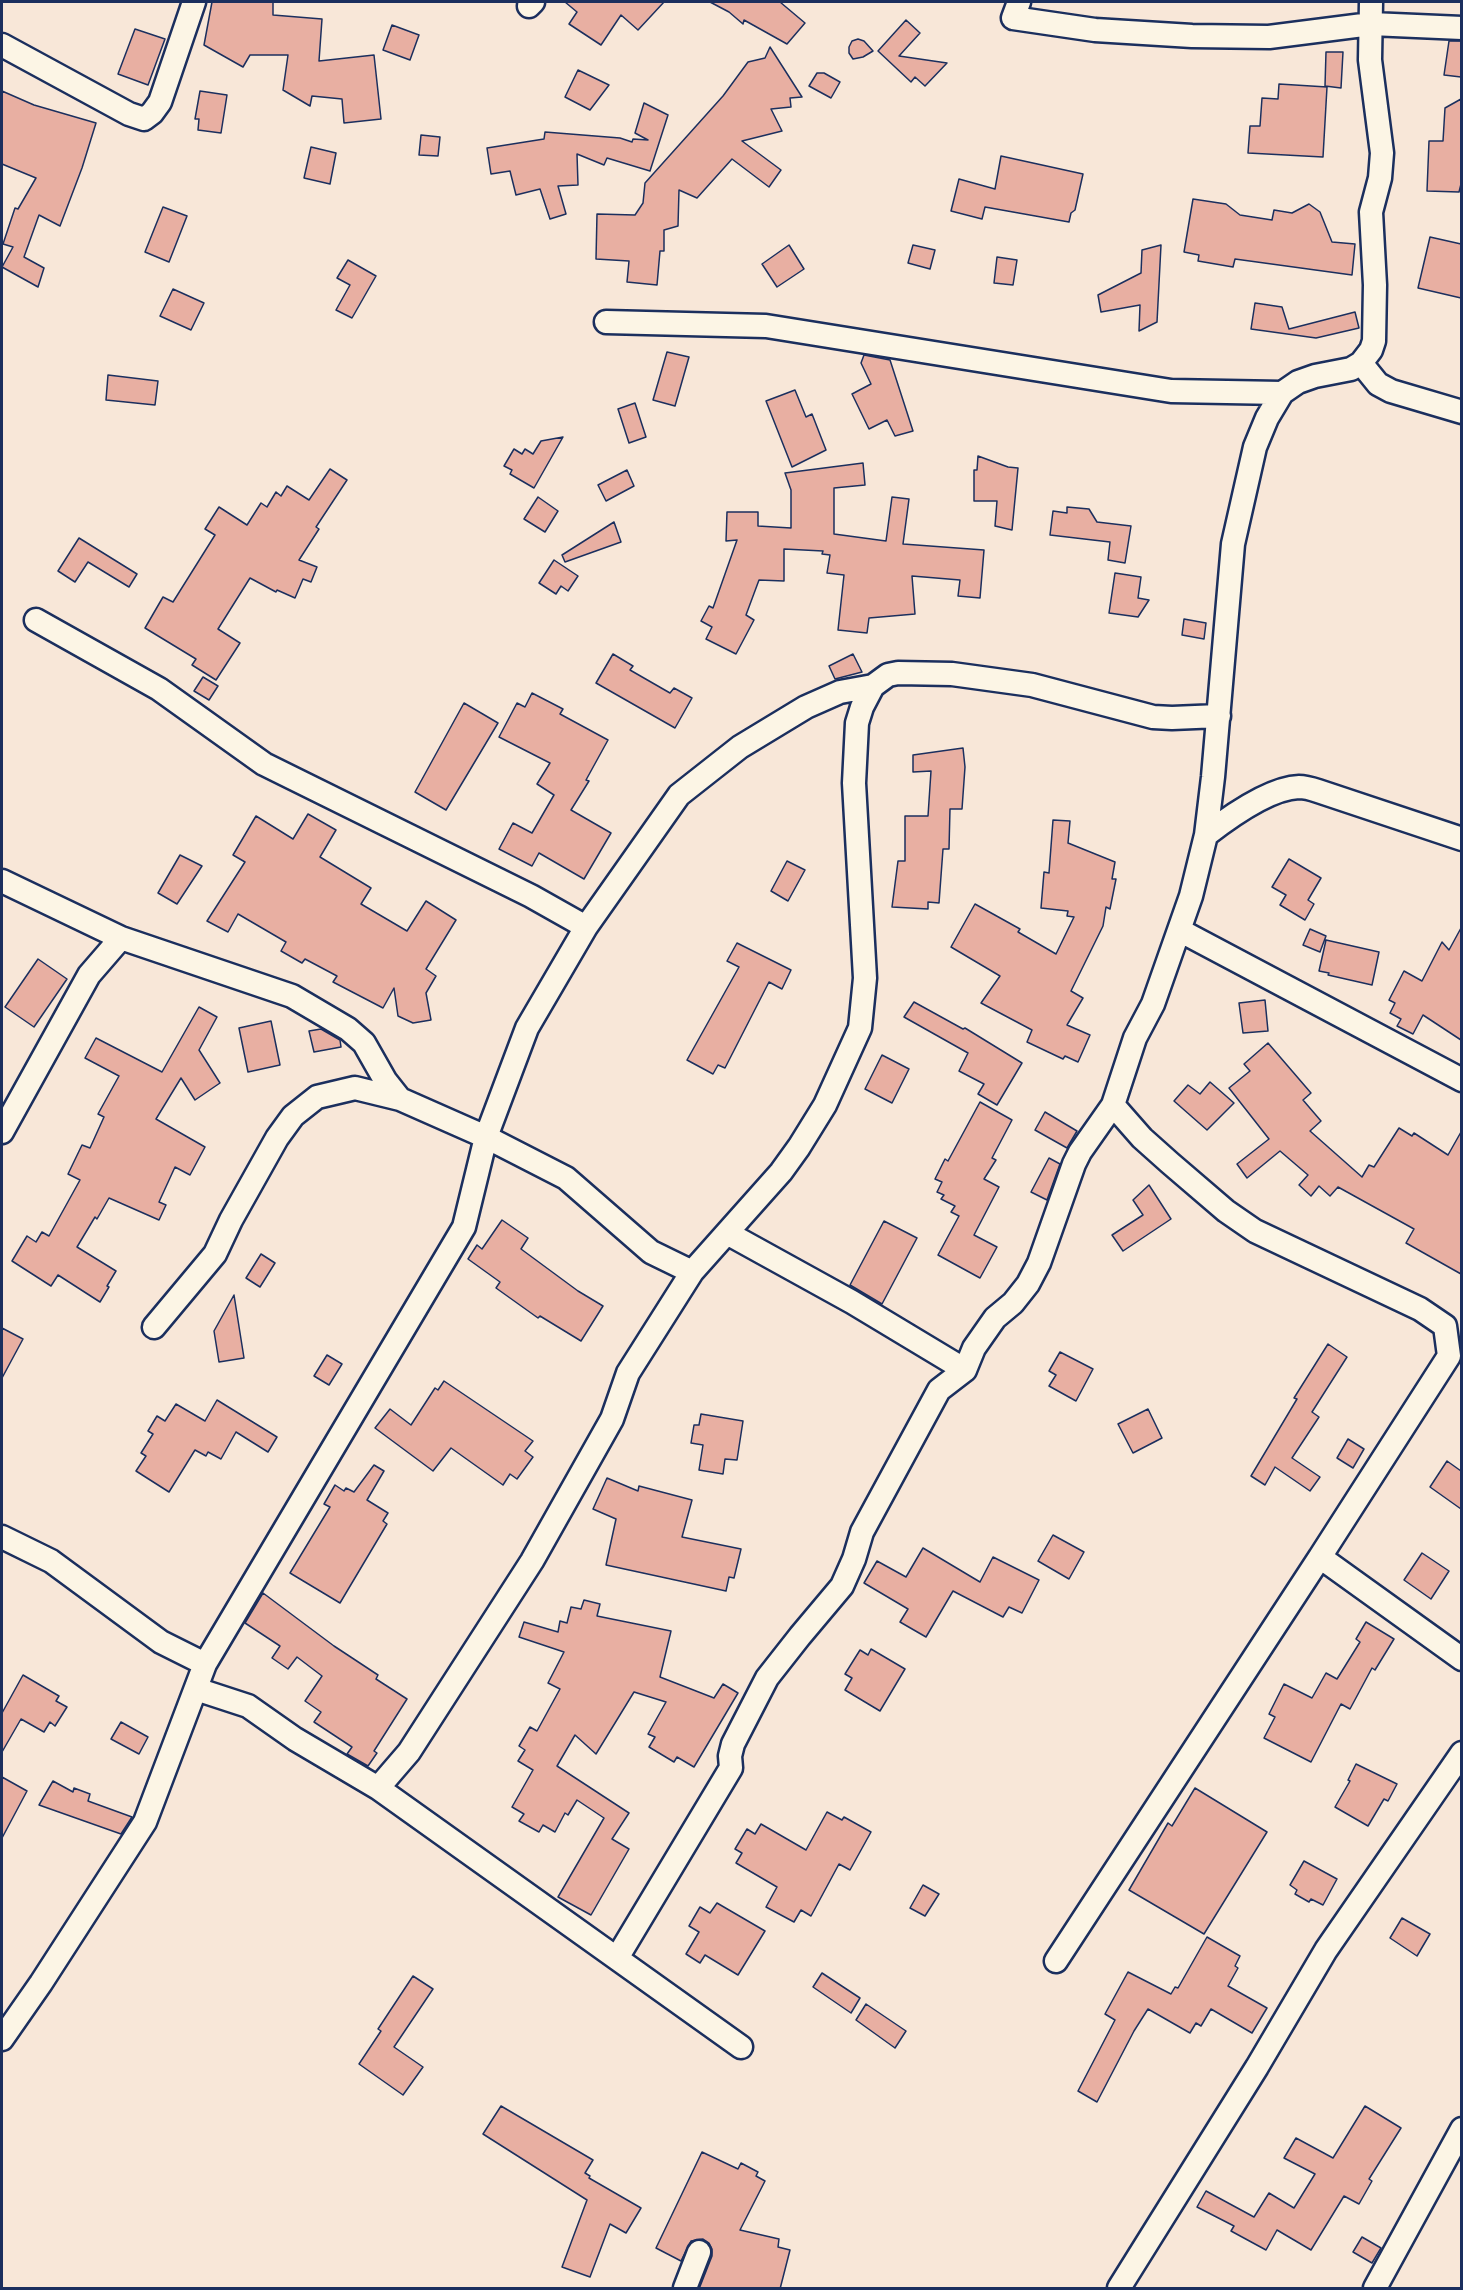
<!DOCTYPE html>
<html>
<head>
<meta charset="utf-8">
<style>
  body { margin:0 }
  #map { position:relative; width:1463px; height:2290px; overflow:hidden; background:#f8e7d8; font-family:"Shantell Sans",sans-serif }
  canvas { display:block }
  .frame { position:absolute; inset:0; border:3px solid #1b2f5e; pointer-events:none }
</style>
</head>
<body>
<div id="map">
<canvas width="1463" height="2290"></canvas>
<div class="frame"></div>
</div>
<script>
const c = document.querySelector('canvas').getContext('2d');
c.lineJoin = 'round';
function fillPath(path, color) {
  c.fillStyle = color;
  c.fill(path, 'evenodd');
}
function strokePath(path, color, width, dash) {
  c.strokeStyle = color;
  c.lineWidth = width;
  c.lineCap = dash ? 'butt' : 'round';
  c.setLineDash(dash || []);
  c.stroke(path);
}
const building = new Path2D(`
  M212,2H273V15L322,19L319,61L374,55L381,119L344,123L342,99L312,96L310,106L283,90L288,55H250L243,67L204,45Z
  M565,2H664L638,30L621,15L601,45L569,24L577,12Z
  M710,2H780L805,23L787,44L744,20L743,24L729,12Z
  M906,20L920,33L899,56L947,63L925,86L915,77L911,82L878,51Z
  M392,25L419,35L410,60L383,50Z
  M135,29L165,39L148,85L118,74Z
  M858,39L864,41L873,51L863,57L853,59L849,53V47L852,41Z
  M1449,41H1461V77L1444,75Z
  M770,47L802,97L790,98L791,107L771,109L782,131L742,141L781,170L769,187L732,159L697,198L679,190L678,226L664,230V251H660L657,285L627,282L629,261L596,259L597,214L635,215L643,203L645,183L723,96L748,62L765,58Z
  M1326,52H1343L1341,88L1325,86Z
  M578,70L609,85L590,110L565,97Z
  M817,73H824L840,82L831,98L809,86Z
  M1279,84L1327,87L1323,157L1248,153L1250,126H1260L1262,98L1278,99Z
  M2,91L34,105L96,123L82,168L60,226L39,215L24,257L44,268L38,287L2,267L13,247L3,244L15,208L18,209L36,178L2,164Z
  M200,91L227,95L221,133L198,130L199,119H195Z
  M1461,99V184L1459,192L1427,191L1429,141H1443L1445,108Z
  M644,103L668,115L650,171L607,158L604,165L577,154L578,185L558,186L566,214L550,219L540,189L516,195L510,171L491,174L487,148L544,139L545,132L620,138L632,142L633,139L648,140L635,133Z
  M421,135L440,137L438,156L419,155Z
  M311,147L336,153L330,184L304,178Z
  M1001,156L1083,174L1075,210L1071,213L1069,222L985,207L982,219L951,211L959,179L995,189Z
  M1193,199L1226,204L1240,215L1272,220L1274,210L1292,213L1309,204L1320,212L1332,242L1355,244L1352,275L1235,259L1233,267L1198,261L1199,255L1184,252Z
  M163,207L187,216L169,262L145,252Z
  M1430,237L1461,244V298L1418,288Z
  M789,245L804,269L777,287L762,264Z
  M913,245L935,250L930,269L908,263Z
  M1161,245L1157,322L1139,331L1140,305L1101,312L1098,295L1141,273L1142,250Z
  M997,257L1017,260L1013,285L994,283Z
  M348,260L376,276L352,318L336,310L350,285L337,278Z
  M173,289L204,303L191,330L160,316Z
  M1255,303L1282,307L1289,329L1355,312L1359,328L1316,338L1251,329Z
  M667,352L689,357L675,406L653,400Z
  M864,355L890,360L913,431L895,436L887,420L869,429L852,394L871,384L861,363Z
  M108,375L158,381L155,405L106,400Z
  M795,390L806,417L812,414L826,450L792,467L766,401Z
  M635,403L646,437L629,443L618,409Z
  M563,437L534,488L510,474L512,470L504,466L514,449L522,454L525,449L533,454L541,441Z
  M978,456L1008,467L1018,468L1012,530L995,526L997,501H974V470H977Z
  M863,463L865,485L834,488V534L886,541L892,497L909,499L903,544L984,550L980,598L958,596L960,580L912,576L915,614L869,618L867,633L838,630L844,575L827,573L830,555L822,554L823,551L784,549V581L759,580L746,615L754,620L736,654L706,639L712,627L701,621L709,606L713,608L737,540L726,541L727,512H758V526L791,528V490L785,473Z
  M330,469L347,480L316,527L319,529L299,560L317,567L311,582L303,579L295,598L277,590L276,592L250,578L218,629L240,643L216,680L192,665L196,659L145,628L163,597L173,602L215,535L205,529L219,507L247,525L261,503L267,507L276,492L281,496L287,486L309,500Z
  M627,470L634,486L606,501L598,485Z
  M538,497L558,511L545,532L524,519Z
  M1067,507L1089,509L1097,522L1131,526L1125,563L1108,560L1110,542L1050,535L1053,511L1067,513Z
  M614,522L621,542L565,562L562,555Z
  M79,538L137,574L129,587L88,562L75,582L58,571Z
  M554,560L578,576L568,591L561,586L556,594L539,583Z
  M1115,573L1141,577L1138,598L1149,600L1138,617L1109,613Z
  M1184,619L1206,623L1204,639L1182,635Z
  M613,654L633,666L630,670L670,693L674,688L692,698L675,728L596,683Z
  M853,654L862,672L835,679L829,666Z
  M203,677L218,686L209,700L194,691Z
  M532,693L563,709L560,714L608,740L586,780L589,781L571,810L611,833L584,879L539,853L532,866L499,849L513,823L532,833L554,795L537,784L550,763L499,737L517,703L525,707Z
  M464,703L498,723L446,810L415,792Z
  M963,748L965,767L962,809H950L949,849H943L939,903L928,902V909L892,907L898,861H905V816H928L931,771L913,772V755Z
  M308,814L336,830L320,857L371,888L361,904L407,931L426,901L456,920L426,969L436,976L426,993L431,1020L413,1023L398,1016L394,988L383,1008L333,982L337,976L305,959L302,963L281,951L286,942L238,914L228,932L207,921L245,862L233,855L256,816L293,839Z
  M1053,820L1070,821L1068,843L1115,862L1112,879H1116L1110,909L1106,907L1103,926L1071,991L1083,998L1067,1025L1090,1035L1078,1062L1065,1056L1063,1059L1027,1042L1032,1030L981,1003L1000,976L951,947L975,904L1020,929L1018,932L1056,954L1074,917L1067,916L1068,911L1041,908L1044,872L1049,873Z
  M180,855L202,866L177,904L158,893Z
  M1289,859L1321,878L1308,900L1314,904L1305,920L1280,905L1286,895L1272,887Z
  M787,861L805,870L788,901L771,891Z
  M1461,928V1040L1423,1015L1413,1034L1397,1026L1401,1019L1390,1013L1395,1003L1389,1000L1404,971L1422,981L1442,942L1449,950Z
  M1310,929L1326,936L1320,952L1303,945Z
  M1326,940L1379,952L1372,985L1328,975L1329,973L1319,971Z
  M737,943L791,970L782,989L769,982L725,1068L718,1065L713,1074L687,1060L739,967L727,961Z
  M38,959L67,979L34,1027L5,1007Z
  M1265,1000L1268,1031L1243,1033L1239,1003Z
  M914,1002L963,1029L965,1028L1022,1063L997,1105L978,1094L984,1084L959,1071L968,1053L904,1017Z
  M199,1007L217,1017L199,1050L220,1083L195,1100L181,1078L156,1119L205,1147L190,1175L175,1167L159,1202L166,1205L159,1220L109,1198L97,1219L95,1217L77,1247L116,1271L107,1286L109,1287L100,1302L58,1275L51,1286L12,1261L27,1236L36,1242L42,1232L49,1236L80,1180L68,1174L82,1145L90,1148L104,1117L98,1114L119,1076L85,1058L96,1038L162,1072Z
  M271,1021L280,1065L248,1072L239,1028Z
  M321,1029L340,1040L341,1047L314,1052L309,1031Z
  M1268,1043L1311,1093L1303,1100L1321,1121L1310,1131L1362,1177L1369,1165L1374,1167L1399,1128L1412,1136L1414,1133L1448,1155L1461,1132V1274L1406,1243L1414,1229L1338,1187L1330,1196L1319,1186L1311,1196L1299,1185L1308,1175L1280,1151L1247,1178L1237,1164L1269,1139L1229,1088L1250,1071L1244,1064Z
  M882,1055L909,1069L892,1103L865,1089Z
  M1210,1082L1234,1103L1207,1130L1174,1101L1188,1085L1200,1094Z
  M980,1102L1012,1120L992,1158L996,1160L984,1179L999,1187L974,1235L997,1247L980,1278L938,1255L959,1216L951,1212L955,1206L941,1199L944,1195L937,1192L942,1182L935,1179L945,1159L948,1161Z
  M1045,1112L1077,1131L1067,1148L1035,1130Z
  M1049,1158L1060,1164L1047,1200L1031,1192Z
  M1149,1185L1171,1219L1123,1251L1112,1235L1143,1215L1133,1200Z
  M502,1220L528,1238L521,1249L578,1291L603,1306L581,1341L540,1316L538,1318L496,1288L500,1282L468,1259L477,1245L482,1249Z
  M884,1221L917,1238L882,1304L850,1285Z
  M261,1254L275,1263L260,1287L246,1278Z
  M234,1295L244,1358L219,1362L214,1331Z
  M2,1328L23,1339L2,1378Z
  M1328,1344L1347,1357L1312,1412L1319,1417L1292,1458L1320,1477L1310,1491L1275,1467L1265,1485L1251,1476L1297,1399L1294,1398Z
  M1060,1352L1093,1369L1076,1401L1049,1386L1056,1375L1049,1371Z
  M327,1355L342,1364L329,1385L314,1376Z
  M444,1381L533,1441L525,1451L533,1457L517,1479L510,1474L503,1485L451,1448L433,1471L375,1428L390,1409L411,1425L435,1388L438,1390Z
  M217,1400L277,1437L268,1452L236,1432L221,1459L208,1452L206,1456L195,1450L169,1492L136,1471L146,1456L141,1453L153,1434L148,1431L157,1416L165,1421L176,1404L205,1421Z
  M1148,1409L1162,1438L1133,1453L1118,1424Z
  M701,1414L743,1421L737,1460L725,1459L723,1474L699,1470L703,1445L691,1443L694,1425H699Z
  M1348,1439L1364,1449L1353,1468L1337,1458Z
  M1447,1461L1461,1471V1509L1430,1487Z
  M374,1465L384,1471L367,1500L388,1513L383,1521L387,1524L340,1603L290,1573L330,1507L324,1504L335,1485L344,1491L346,1488L354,1492Z
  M607,1478L638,1491L639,1486L692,1500L682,1537L741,1549L734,1578L729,1577L726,1591L606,1565L616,1519L593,1509Z
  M1053,1535L1084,1552L1069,1579L1038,1561Z
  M923,1548L980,1582L993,1557L1039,1580L1022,1613L1009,1607L1003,1617L953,1591L926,1637L900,1622L908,1609L864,1583L877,1561L906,1577Z
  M1422,1553L1449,1571L1431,1599L1404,1580Z
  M263,1593L334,1646L378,1675L376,1679L407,1699L374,1751L377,1753L368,1766L347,1754L352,1747L314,1722L321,1712L305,1701L322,1676L297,1657L288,1669L272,1658L280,1646L245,1623Z
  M584,1600L600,1604L597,1616L671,1631L660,1677L714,1698L723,1684L738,1693L694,1767L677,1757L674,1762L649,1747L655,1737L648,1734L666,1702L634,1692L596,1754L575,1735L557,1766L629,1813L612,1839L629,1849L591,1915L558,1897L604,1818L577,1800L568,1815L565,1813L555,1832L543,1825L539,1832L519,1821L524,1814L512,1807L533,1770L518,1761L525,1750L519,1746L530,1727L537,1731L560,1689L548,1683L564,1652L519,1637L524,1622L558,1632L560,1621L567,1623L571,1607L581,1609Z
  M1366,1622L1394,1639L1375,1670L1372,1668L1350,1709L1341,1704L1311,1762L1264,1738L1275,1717L1269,1714L1284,1684L1312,1698L1326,1673L1337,1679L1360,1642L1356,1639Z
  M871,1649L905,1669L880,1711L845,1690L852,1678L845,1674L860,1650L868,1655Z
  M23,1675L59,1696L56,1701L67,1707L55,1726L50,1722L44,1732L21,1719L2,1752V1713Z
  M121,1722L148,1737L139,1754L111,1739Z
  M1356,1764L1397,1784L1388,1801L1384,1799L1368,1826L1335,1807L1350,1781L1348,1780Z
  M2,1777L27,1791L2,1838Z
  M53,1781L73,1792L74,1788L90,1794L88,1801L132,1817L121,1834L39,1805Z
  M1195,1788L1267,1832L1204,1934L1129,1890L1168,1823L1172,1826Z
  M827,1812L842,1820L844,1817L871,1832L850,1870L839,1864L811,1916L801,1910L794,1922L766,1907L777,1887L736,1863L742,1853L735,1849L747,1829L755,1834L761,1824L806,1850Z
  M1304,1861L1337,1879L1323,1905L1311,1899L1309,1902L1295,1894L1297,1890L1290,1885Z
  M923,1885L939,1894L925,1916L910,1908Z
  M717,1903L765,1931L738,1975L705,1955L700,1963L686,1954L699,1932L689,1926L700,1907L710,1913Z
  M1402,1918L1430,1934L1417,1956L1390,1938Z
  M1207,1937L1240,1956L1235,1966L1238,1968L1228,1986L1267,2008L1252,2033L1211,2009L1201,2026L1196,2023L1190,2033L1148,2009L1134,2031L1097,2102L1078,2091L1115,2020L1105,2014L1128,1972L1171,1994L1175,1987L1178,1988Z
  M822,1973L860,1998L851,2013L813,1987Z
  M413,1976L433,1989L394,2047L423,2067L403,2095L359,2064L381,2031L378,2029Z
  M866,2004L906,2031L895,2048L856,2020Z
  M501,2106L593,2160L585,2173L590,2176L589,2178L641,2208L626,2233L610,2224L590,2277L562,2267L587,2200L483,2134Z
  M1365,2106L1401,2128L1369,2179L1372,2181L1359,2204L1344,2196L1311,2250L1277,2230L1266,2250L1231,2231L1234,2226L1197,2207L1206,2191L1254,2217L1269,2193L1294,2208L1315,2174L1284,2158L1296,2138L1333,2158Z
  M702,2152L738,2169L741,2163L758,2172L756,2176L765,2181L740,2230L779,2239L778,2247L790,2250L780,2289H699L712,2256V2249L709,2243L703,2239L691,2241L681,2261L656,2248Z
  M1362,2237L1381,2248L1372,2263L1353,2252Z`);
fillPath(building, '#e8afa2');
strokePath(building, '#1b2f5e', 1.5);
const minor = new Path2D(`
  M1019,2L1013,18L1095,30L1192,36L1269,37L1371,24L1462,28
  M529,6L533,2
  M2,45L129,114L144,119L152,113L160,102L194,2
  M606,322L766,326L1171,391L1282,393
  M1361,363L1378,384L1391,391L1462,412
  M36,620L159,689L264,764L531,896L586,927
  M1206,835C1228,818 1269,788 1299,787C1305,787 1312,789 1318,791L1462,839
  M2,881L121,938L292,996L348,1029L364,1043L385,1080L400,1099L486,1137L566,1178L651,1252L692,1272L781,1172L799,1147L825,1105L860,1028L865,978L854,783L857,723L862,707L873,686
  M1179,930L1462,1080
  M1113,1105L1142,1138L1170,1163L1226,1211L1255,1231L1420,1309L1445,1326L1449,1356L1320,1557
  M2,1132L89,975L121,938
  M727,1233L852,1302L965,1370
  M154,1327L215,1254L231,1220L277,1138L293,1116L317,1097L355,1088L400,1099
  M2,1537L51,1561L161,1642L205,1664
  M196,1689L248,1706L295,1739L378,1788L409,1752L532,1561L612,1419L628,1373L692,1272
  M378,1788L741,2047
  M617,1958L731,1768L730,1756L733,1744L767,1678L800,1636L842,1586L854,1559L862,1532L939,1390L965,1370L974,1348L995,1318L1013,1303L1028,1284L1039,1263L1074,1164L1080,1152L1113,1105L1135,1038L1153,1004L1191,896L1206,835L1213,777L1233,544L1255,447L1267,418L1282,393L1298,382L1315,376L1351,369L1361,363L1371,350L1374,341L1375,285L1371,212L1380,178L1382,153L1370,60L1371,2
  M1056,1961L1320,1557L1462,1659
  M2,2039L41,1983L145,1822L205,1664L464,1227L486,1137L527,1028L586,927L679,795L740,747L806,707L840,692L873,686L888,675L898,673L952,674L1032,685L1153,717L1172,718L1219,716
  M685,2288L699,2252
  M1119,2288L1257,2067L1326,1950L1462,1753
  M1375,2288L1462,2129`);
strokePath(minor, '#1b2f5e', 27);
strokePath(minor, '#fcf5e5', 22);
</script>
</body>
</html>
